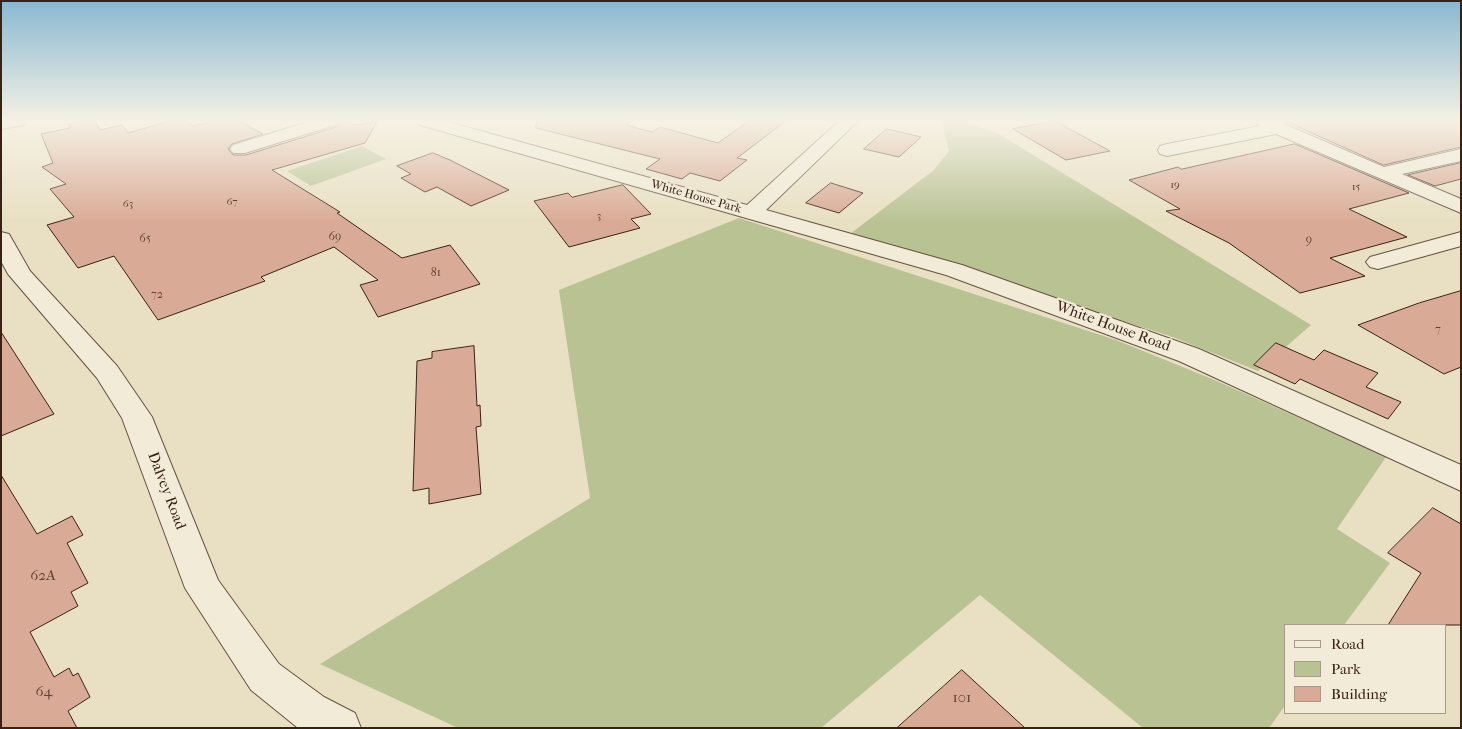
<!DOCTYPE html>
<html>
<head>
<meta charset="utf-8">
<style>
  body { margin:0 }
  #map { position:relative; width:1462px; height:729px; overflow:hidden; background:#e9e0c3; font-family:"IM FELL French Canon",serif }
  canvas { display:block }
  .frame { position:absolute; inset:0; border:2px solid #3a2115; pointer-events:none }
  .legend { position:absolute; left:1284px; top:624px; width:162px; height:90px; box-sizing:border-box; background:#f1ebd8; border:1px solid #a89a8a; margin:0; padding:6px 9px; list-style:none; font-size:15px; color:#3a2115 }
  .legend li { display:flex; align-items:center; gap:10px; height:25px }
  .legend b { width:25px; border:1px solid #a89a8a }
</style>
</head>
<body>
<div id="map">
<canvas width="1462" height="729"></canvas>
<div class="frame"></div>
<ul class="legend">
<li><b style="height:6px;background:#f1ebd8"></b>Road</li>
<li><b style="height:14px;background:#b8c293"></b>Park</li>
<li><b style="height:14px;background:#d9aa95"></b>Building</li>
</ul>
</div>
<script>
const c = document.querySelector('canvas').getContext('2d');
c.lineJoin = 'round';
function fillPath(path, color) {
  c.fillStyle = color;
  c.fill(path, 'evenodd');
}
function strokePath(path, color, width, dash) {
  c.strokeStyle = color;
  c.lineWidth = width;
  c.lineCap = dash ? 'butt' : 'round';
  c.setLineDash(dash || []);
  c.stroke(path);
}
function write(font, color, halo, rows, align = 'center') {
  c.font = font + ' "IM FELL French Canon",serif';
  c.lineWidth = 4.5;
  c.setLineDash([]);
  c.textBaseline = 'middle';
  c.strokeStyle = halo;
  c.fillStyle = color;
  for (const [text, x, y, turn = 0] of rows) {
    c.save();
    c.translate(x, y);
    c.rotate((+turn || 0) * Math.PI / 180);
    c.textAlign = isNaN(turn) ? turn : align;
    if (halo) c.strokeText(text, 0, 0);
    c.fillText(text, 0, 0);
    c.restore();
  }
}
fillPath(new Path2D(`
  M942,121H962L999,134L1311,325L1258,371L1170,336L850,234L934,170L949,151Z
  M362,146L386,159L311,186L287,171Z
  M739,218L1116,340L1217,381L1386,457L1337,529L1390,563L1344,625H1286V704L1269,728H1143L980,595L821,728H458L320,664L590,498L559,290Z`), '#b8c293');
const building = new Path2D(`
  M84,121H95L100,130L122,125L128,133L170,121H185L194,126L212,121H239L263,134L232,144L228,149L233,155H246L336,127L342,121H349L355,125L377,122L365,143L272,170L340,212L337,213L402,258L450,245L480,284L378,317L360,285L378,280L334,247L261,277L265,281L158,320L114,256L78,268L47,225L74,217L50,189L66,184L42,167L53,163L41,134L70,128L68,124Z
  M537,121H633L626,125L652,132L660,127L718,143L749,121H786L737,158L747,160L720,181L690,173L682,179L646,169L660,159L536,128Z
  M1055,121L1110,151L1066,160L1013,129Z
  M1285,121H1461V147L1384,165Z
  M887,129L921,137L899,157L864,149Z
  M1295,144L1409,193L1349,209L1407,237L1330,258L1365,276L1300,293L1229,243L1166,211L1180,209L1129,180L1178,167L1181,169Z
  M433,153L450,160L509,190L471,206L437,187L425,192L401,178L411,174L397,166Z
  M1461,163V179L1435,186L1408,175Z
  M831,183L863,193L839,213L806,203Z
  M623,185L651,214L631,219L640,228L569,247L534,201L568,193L572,197Z
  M1461,291V367L1444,374L1358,325L1419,303Z
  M1,332L54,414L1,436Z
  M1276,343L1314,360L1324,350L1378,373L1366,387L1401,402L1388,419L1300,379L1295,384L1254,365Z
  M474,346L477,406L480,405L481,426L476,427L481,494L429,504V488L413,491L417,361L432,358V352Z
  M1,475L37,534L72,516L83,535L67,543L88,583L71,592L78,606L30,632L54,677L69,668L73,676L78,673L90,697L68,711L77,728H1Z
  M1433,508L1461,524V625H1388L1421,573L1388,553Z
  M962,670L1025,728H897Z`);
fillPath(building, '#d9aa95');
strokePath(building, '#3a2115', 1);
const minor = new Path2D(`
  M1,121H27L24,125L1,129Z
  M311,121H338L335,125L245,153H233L230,149L233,145Z
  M417,121H445L747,205L839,121H858L766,210L962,265L1199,349L1461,465V491L1179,361L946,275L420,125Z
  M1253,121H1277L1384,167L1461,149V161L1402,174L1461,199V213L1276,134L1167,156L1160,154L1158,150L1160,146L1167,144L1260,126Z
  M1,232L9,234L30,271L117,366L152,417L218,580L279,664L324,697L355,713L361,728H298L251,690L185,588L122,418L97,378L8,274L1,261Z
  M1461,232V246L1378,269L1370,267L1366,262L1370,257Z`);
strokePath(minor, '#665140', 2);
fillPath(minor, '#f1ebd8');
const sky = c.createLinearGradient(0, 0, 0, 223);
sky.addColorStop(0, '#88b8d1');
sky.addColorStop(0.54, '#f5f1e4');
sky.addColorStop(1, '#f5f1e400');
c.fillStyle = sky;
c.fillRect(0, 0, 1462, 223);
write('11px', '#624335', null, [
  ["19",1175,185],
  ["15",1356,187],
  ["67",232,202],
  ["63",128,204],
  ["3",599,216]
]);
write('12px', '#3a2115', '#f1ebd8', [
  ["White House Park",696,197,16]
]);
write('12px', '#624335', null, [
  ["69",335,237],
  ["65",145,239],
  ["9",1309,240],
  ["81",436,273],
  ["72",157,295],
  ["7",1438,330]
]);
write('15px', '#3a2115', '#f1ebd8', [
  ["White House Road",1113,327,20],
  ["Dalvey Road",166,491,69]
]);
write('15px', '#624335', null, [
  ["62A",43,576],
  ["64",44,692],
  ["101",962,698]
]);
</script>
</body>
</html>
